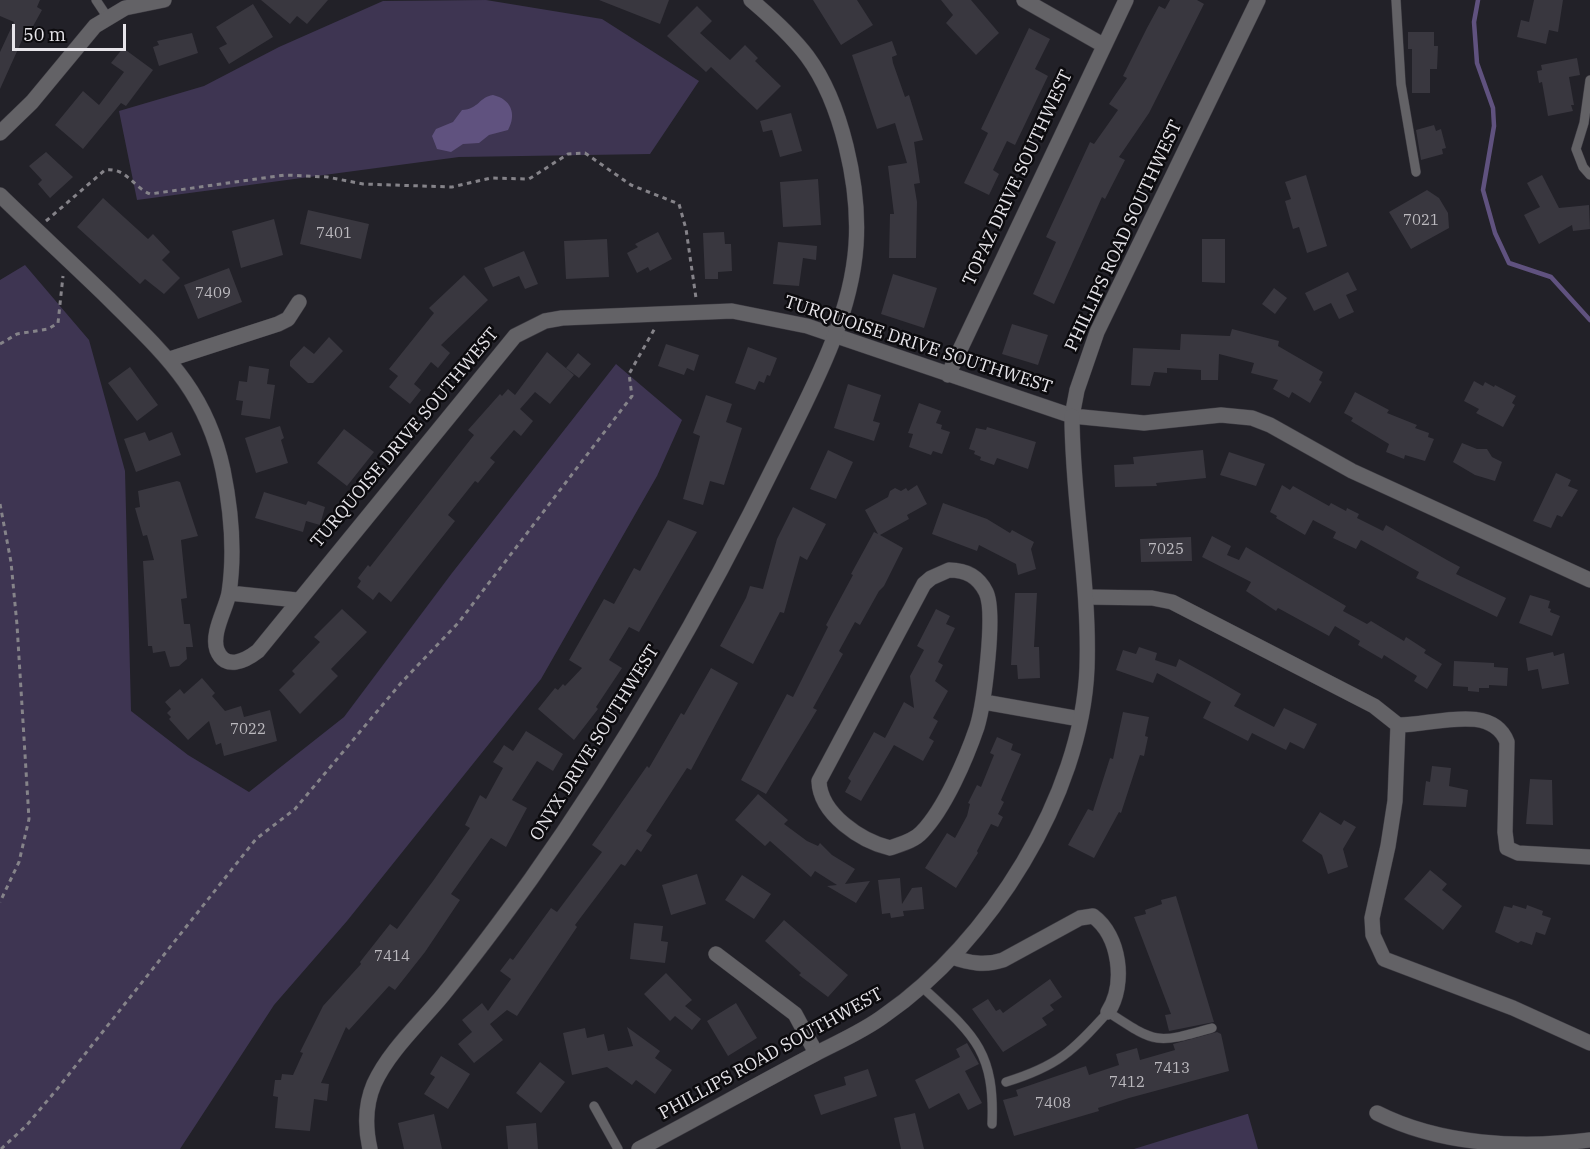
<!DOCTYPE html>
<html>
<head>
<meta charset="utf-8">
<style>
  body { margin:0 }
  #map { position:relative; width:1590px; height:1149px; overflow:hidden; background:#222128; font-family:"IBM Plex Serif",serif }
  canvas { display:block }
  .scale { position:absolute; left:12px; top:24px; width:114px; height:27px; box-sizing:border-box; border:3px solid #e7e5ea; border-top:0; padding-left:8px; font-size:18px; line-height:21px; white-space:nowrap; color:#e7e5ea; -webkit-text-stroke:4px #0c0b0e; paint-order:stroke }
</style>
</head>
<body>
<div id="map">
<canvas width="1590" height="1149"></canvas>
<div class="scale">50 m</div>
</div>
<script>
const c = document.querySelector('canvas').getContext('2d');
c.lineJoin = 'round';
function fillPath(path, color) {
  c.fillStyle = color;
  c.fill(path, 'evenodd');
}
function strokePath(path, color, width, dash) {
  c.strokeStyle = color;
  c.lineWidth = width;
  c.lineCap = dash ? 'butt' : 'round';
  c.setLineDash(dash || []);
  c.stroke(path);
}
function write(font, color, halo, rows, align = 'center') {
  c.font = font + ' "IBM Plex Serif",serif';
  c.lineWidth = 5;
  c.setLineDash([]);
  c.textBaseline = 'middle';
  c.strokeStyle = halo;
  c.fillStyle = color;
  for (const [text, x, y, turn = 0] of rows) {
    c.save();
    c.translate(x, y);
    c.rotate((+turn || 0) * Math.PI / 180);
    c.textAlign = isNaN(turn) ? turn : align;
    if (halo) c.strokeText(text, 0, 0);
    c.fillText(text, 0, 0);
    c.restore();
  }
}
fillPath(new Path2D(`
  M486,0L602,19L699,81L650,154L459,157L137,200L119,111L204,86L279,47L383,1Z
  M25,265L89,340L125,471L131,711L188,755L249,792L344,717L452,573L616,364L682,420L657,476L541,679L347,921L274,1005L180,1149H0V280Z
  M1248,1114L1258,1149H1134L1247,1114Z`), '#3e3552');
fillPath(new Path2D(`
  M493,95C511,99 517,114 508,130L489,135L479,143L463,144L451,152L437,149L432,136L436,129L453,122L462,110C479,109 479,97 493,95Z`), '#60527f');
strokePath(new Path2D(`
  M1478,0L1474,22L1477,63L1493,108L1494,126L1483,190L1495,233L1509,263L1551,277L1590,320`), '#60527f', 4.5);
fillPath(new Path2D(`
  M0,0H40L37,7L42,10L26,39L23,38L0,89V52L14,22L0,16Z
  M261,0H328L307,24L297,16L290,24Z
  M599,0H669L660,24Z
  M813,0H857L873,25L841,45Z
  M941,0H971L999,33L976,55L946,23L953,15Z
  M1170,0H1197L1204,4L1149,113L1119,157L1125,160L1105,199L1102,197L1054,304L1033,294L1056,242L1046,237L1090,142L1094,144L1118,110L1109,104L1127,78L1123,76L1147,28L1159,6L1165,9Z
  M1534,0H1563L1558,32L1549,30L1546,44L1517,37L1521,20L1529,22Z
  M253,4L273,37L229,64L219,48L227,44L216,27Z
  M697,6L712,21L700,33L730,60L745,45L758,58L755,61L781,86L757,110L711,67L706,72L667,36Z
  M1029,28L1050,39L1035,69L1048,76L1015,145L1007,141L993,170L999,174L989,195L964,183L988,133L981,129Z
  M1408,32H1434V46H1438L1437,69H1430V93H1412V49H1408Z
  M192,33L198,53L159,66L153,47L159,45L157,41Z
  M892,41L897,55L892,57L893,63L905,97L909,95L923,140L914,142L920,183L914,184L917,202L916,258H889L890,214H894L888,166L907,163L895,123L877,129L852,55Z
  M123,48L153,70L126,106L121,103L83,149L55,125L83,91L99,105L124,72L111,63Z
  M1577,58L1580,75L1569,77L1574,105H1571L1573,111L1548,116L1542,82L1539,83L1537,71L1542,70L1541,65Z
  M791,113L802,151L780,157L772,130L763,132L760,121Z
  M1434,125L1436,131L1441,129L1446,148L1442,149L1443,154L1421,160L1416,130Z
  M46,152L73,177L50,198L38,184L42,180L29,166Z
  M1306,175L1327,246L1307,253L1299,227L1293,229L1285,201L1291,199L1285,182Z
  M1542,175L1559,208L1589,205L1590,229L1573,231L1572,225L1539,244L1524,215L1540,207L1527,183Z
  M818,179L821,225L783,227L780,182Z
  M1427,190L1439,198L1448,213L1449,228L1411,249L1389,212Z
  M103,198L148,239L153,234L170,252L162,260L180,278L164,294L145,279L140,284L77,227Z
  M308,210L369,224L361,259L300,244Z
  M274,219L283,255L241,268L232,231Z
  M658,232L672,259L650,271L648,267L637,273L627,253L638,247L635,244Z
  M724,232L725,244H731L732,271L718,272V279H705L703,233Z
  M607,239L609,277L566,279L564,241Z
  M1202,239H1225V283L1202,282Z
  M778,242L817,246L816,260L803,258L799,286L773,284Z
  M524,251L538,284L525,289L519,276L493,287L484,268Z
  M229,268L242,302L198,319L184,285Z
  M1348,272L1357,290L1346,295L1354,312L1339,319L1331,303L1314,311L1305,293Z
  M893,274L937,288L924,328L881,314Z
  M464,275L488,300L441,345L450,353L438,368L431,362L414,384L421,390L410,404L389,387L398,376L389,369L434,313L429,308Z
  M1274,288L1287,298L1275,314L1262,304Z
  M1012,324L1048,335L1038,365L1002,354Z
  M1232,329L1279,341L1278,346L1323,372L1319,380L1322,382L1310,403L1292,392L1289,398L1273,389L1278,380L1251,373L1254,363L1219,354L1218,380H1201V370L1167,368V373L1154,372L1150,386L1131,385L1133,348L1180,350L1181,334L1230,336Z
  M329,337L343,351L313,383H308L290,366V361L304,346L314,354Z
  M666,344L699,355L694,371L687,368L684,375L658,366Z
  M748,347L777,358L770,376L767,375L764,383L759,381L755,390L735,383Z
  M547,352L574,375L550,404L535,392L520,409L533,421L521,436L514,430L490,458L495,462L478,483L475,481L448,515L455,521L391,602L379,592L373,600L357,587L361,581L358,578L368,565L370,567L474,435L468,430L500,394L502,396L508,389L515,395Z
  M578,353L591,364L579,378L566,368Z
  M249,366L269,369L267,384L275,385L270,419L241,415L243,401L236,400L239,381L247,382Z
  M130,367L158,405L137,421L108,383Z
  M1474,381L1483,386L1485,382L1494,387L1495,385L1516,396L1512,403L1515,405L1503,427L1476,413L1479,409L1464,401Z
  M848,384L881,395L873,421L880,423L874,441L834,428Z
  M1355,392L1389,410L1387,413L1417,425L1415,428L1429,433L1428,437L1434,439L1425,461L1405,455L1404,459L1386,452L1389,444L1351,421L1353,418L1344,413Z
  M706,395L732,404L726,422L742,428L724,485L710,481L703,505L683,499L700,436L693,433Z
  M919,403L941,411L936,423L942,425L941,429L950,432L942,454L933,451L931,455L909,447L913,434L908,433Z
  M280,426L284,438L281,440L288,463L256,473L245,438Z
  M987,427L1036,442L1028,469L997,458L994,465L980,460L981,457L974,454L975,451L969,449L976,428L986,430Z
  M344,429L374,452L347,486L317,463Z
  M145,432L149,441L172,432L181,455L136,472L124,439Z
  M1462,443L1477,449H1487L1492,457L1502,462L1495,481L1475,475L1453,462Z
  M828,450L853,462L836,499L810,489Z
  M1203,450L1206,478L1156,483L1157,486L1115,487L1114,465L1134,464L1133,457Z
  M1229,452L1265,464L1256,486L1220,475Z
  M1556,473L1571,480L1568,486L1578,490L1562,517L1557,515L1551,528L1533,521Z
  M177,481L180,482L198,536L181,540L187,598L181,599L184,624H190L193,647H186L187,659L179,666L170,667L165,651L153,653L152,646H148L143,561L154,560L147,535L143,536L135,508L140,507L138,491Z
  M917,485L927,504L907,515L909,519L880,535L903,548L884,586L879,591L860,625L855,622L839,651L843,654L813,708L817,710L766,794L741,780L787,694L793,697L828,627L826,625L853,575L851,574L874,532L878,534L865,510L888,497L890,491L895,488L901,491L906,488L908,491Z
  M1282,485L1290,490L1293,486L1329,506L1331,503L1346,511L1347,508L1359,514L1357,518L1383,531L1386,525L1447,560L1460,567L1456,574L1506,598L1497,617L1416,578L1419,572L1361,540L1356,549L1333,538L1336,532L1313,520L1305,535L1276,518L1277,516L1270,512Z
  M264,492L306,505L308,501L325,507L320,525L306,521L303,532L255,518Z
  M943,503L987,519L1010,533L1012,530L1034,542L1031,549L1036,569L1018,575L1016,564L979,545L977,551L932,534Z
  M793,507L826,524L807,560L800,556L784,613L780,612L753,664L720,646L746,598L750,586L763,589L777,539Z
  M668,520L697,532L639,632L629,627L609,660L622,668L596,707L598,709L574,740L538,709L555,688L558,690L563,684L565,686L582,668L569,660L604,599L614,604L634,568L640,571Z
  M1212,536L1231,546L1227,555L1239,560L1246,547L1346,606L1343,611L1367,624L1371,621L1404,641L1406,637L1426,650L1424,653L1442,664L1427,689L1414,681L1417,676L1384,655L1382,659L1358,645L1360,641L1335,626L1329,636L1278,608L1276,611L1246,591L1251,582L1202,557Z
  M1191,537L1192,561L1141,562L1140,539Z
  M1015,593H1037L1034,647H1039L1040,678L1018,679L1017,665H1011Z
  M1530,595L1550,601L1548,608L1551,609L1550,612L1560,616L1552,636L1519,623Z
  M342,609L367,632L331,669L338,676L300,714L279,690L295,674L292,671L320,642L314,637Z
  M936,609L950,616L946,624L955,628L938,662L943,665L935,681L948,691L933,718L938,721L929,738L934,741L923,761L894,745L861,801L845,792L851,781L848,778L874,732L885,738L904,702L914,708L910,676L924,650L917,646Z
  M1139,647L1157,653L1155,660L1176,667L1179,659L1212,677L1241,694L1234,706L1274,727L1284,708L1317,724L1304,749L1290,742L1286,750L1252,733L1248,741L1203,718L1211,702L1157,673L1153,683L1116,670L1123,650L1136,654Z
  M1553,652L1554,656L1564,653L1569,684L1542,689L1538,669L1528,671L1526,658Z
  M1454,661L1494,663V667L1508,668L1507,686L1489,685V688H1479V692L1468,691V687L1453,686Z
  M711,668L738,683L691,770L687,768L646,831L652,835L641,852L637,849L625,866L621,864L575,925L577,927L517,1016L507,1010L490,1024L503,1040L474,1063L458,1044L472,1032L462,1020L482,1003L488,1011L511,979L500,971L510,958L513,960L551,908L557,912L602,852L592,845L647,766L649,768L681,713L684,715Z
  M202,678L215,693L212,696L225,711L241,706L244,717L270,710L277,741L224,756L221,743L216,745L209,721L188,740L169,719L171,717L167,713L171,709L165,702L180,689L184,694Z
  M1123,712L1149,717L1145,736L1148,737L1144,756L1140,755L1121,813L1119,812L1094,858L1068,845L1088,809L1093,811L1110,758L1113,759Z
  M526,731L563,754L553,771L537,761L512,800L527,808L506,847L491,838L451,894L460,900L425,952L395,990L389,986L349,1030L346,1027L321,1083L329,1084L327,1101L314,1099L310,1131L275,1128L278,1097L273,1096L275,1080H281L282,1074L293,1075L303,1053L300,1052L323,1006L361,964L360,962L390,924L397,929L433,881L470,828L465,825L480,795L486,799L503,768L493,762L504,745L513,751Z
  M997,737L1013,744L1011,750L1021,754L1001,800L1004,802L998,814L1003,817L998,827L991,824L977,851L978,853L956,888L925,868L947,833L955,838L967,816L970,804L968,803L977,785L981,787L994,755L990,753Z
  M1432,766L1451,768L1449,786L1468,790L1466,807L1423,805L1426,781L1430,782Z
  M1530,779L1552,780L1553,825L1526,824Z
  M758,794L788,820L784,824L807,841L818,846L820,843L832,855L855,869L845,884L870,881L856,903L827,886L837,885L815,871L811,877L770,841L765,846L735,820Z
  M1320,812L1341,825L1344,820L1356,827L1343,849L1348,867L1328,874L1322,855L1302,841Z
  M1430,870L1447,884L1442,890L1462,906L1443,930L1404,899Z
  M697,874L706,904L671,915L662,885Z
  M742,875L771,894L754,919L725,900Z
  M900,878L902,904L912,888L922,887L924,909L903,911L904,916L891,918L890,913L882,914L878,880Z
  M1176,896L1214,1022L1169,1031L1165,1015L1171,1014L1134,917L1146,914L1145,910L1162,904L1161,900Z
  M1513,905L1526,909L1527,905L1543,911L1542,915L1551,918L1545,935L1536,932L1532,945L1521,941L1518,943L1495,932L1504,906L1512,908Z
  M784,920L848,975L828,997L799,975L801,973L765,941Z
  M634,923L663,926L661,941L668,942L665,963L630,959Z
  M666,973L692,1000L685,1006L701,1019L692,1030L675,1016L670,1021L644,994Z
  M1050,979L1062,997L1050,1005L1054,1010L1042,1018L1047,1025L1003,1052L972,1009L988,999L996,1011L1000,1009L1003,1013Z
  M736,1003L757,1038L728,1056L707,1021Z
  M627,1027L660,1051L655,1058L672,1070L655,1094L636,1080L632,1085L607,1067L572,1075L563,1033L585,1028L587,1038L604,1034L608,1051L633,1046Z
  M1217,1032L1221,1034L1229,1071L1129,1098L1098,1108L1099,1111L1014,1136L1003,1100L1018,1096L1016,1090L1086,1066L1089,1075L1119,1065L1116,1054L1137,1048L1140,1060L1175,1050L1173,1044Z
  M967,1043L979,1064L965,1071L982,1103L968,1110L959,1093L929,1109L915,1080L960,1057L956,1049Z
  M441,1056L470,1074L448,1109L424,1094L435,1077L430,1074Z
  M540,1062L565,1082L541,1113L516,1093Z
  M868,1069L877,1096L821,1115L814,1095L846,1085L844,1077Z
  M915,1113L924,1149H901L894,1118Z
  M434,1114L442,1149H404L398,1123Z
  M536,1123L538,1149H508L506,1126Z`), '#39373f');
const service = new Path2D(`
  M96,0L108,18
  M1396,0L1401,84L1416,172
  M1590,80L1584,123L1576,149L1583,167L1590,175
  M922,987C973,1034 995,1050 992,1124
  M1006,1082C1058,1066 1073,1051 1108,1012C1157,1044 1155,1044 1212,1028
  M594,1106L618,1149`);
const minor = new Path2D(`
  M1024,0L1103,45
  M0,133L32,102L95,26L125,8L164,0
  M0,195C36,230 73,264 109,299C164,354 206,390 223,470C231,509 235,553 229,593C226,609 211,633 217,650C225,671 245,661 258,651L515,336L545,321L562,318L732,311L807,326L1072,416L1144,423L1221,415L1252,418L1270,425L1352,471L1590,580
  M170,359L278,324L288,319L299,302
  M948,375L1126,0
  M1072,416L1077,390L1097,332L1258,0
  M949,570C966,570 978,576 986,592C996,612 984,704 977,727C966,759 945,808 922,832C914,841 901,844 890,848C861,841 820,814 819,781L924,584L931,578Z
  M229,593L297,600
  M1086,597L1152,598L1172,602L1374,706L1398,725C1430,726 1492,702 1507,742L1505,832L1507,848L1518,853L1590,857
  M984,702L1080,719
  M1398,725L1395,801L1388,846L1372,918L1373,935L1384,959L1513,1008L1590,1043
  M716,954L795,1014L816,1053
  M952,957C969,963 985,966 1003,960L1080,918L1093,916C1120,936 1126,984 1108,1012
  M1377,1113C1440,1145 1521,1149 1590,1140`);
const tertiary = new Path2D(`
  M370,1149C365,1127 365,1105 374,1084C389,1051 420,1023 443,995C473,958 503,918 531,879C626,745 707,603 779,456C811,391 851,319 856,245C860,187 842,103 807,56C791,35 771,17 751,0
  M639,1149C698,1118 756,1085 815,1054C838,1042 864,1031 885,1015C989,943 1082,796 1087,668C1090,583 1072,500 1072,416`);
strokePath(service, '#3e3c43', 10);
strokePath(minor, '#3e3c43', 16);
strokePath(tertiary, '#3e3c43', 16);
strokePath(new Path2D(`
  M46,221L105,170C126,167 133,187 150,194L285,175L327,177L363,184L452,187L491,178L529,179L568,154L585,153L631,185L679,204L686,229L696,298
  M0,344L17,334L48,329L58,323L63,276
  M0,504L11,562L17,625L29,819L19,862L0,902
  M1,1149L26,1126L58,1088L256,839L295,809L401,683L459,622L632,396L629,374L655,328`), '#858389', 3, [4.5, 4.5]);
strokePath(service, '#636266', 9);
strokePath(minor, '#636266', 15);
strokePath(tertiary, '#636266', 15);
write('15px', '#bcbabf', null, [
  ["7021",1421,221],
  ["7401",334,234],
  ["7409",213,294],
  ["7025",1166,550],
  ["7022",248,730],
  ["7414",392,957],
  ["7413",1172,1069],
  ["7412",1127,1083],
  ["7408",1053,1104]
]);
write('18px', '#e7e5ea', '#0c0b0e', [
  ["TOPAZ DRIVE SOUTHWEST",1018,178,-65],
  ["PHILLIPS ROAD SOUTHWEST",1124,236,-65],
  ["TURQUOISE DRIVE SOUTHWEST",918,345,18],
  ["TURQUOISE DRIVE SOUTHWEST",405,438,-50],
  ["ONYX DRIVE SOUTHWEST",595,743,-58],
  ["PHILLIPS ROAD SOUTHWEST",771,1054,-29]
]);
</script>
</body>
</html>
